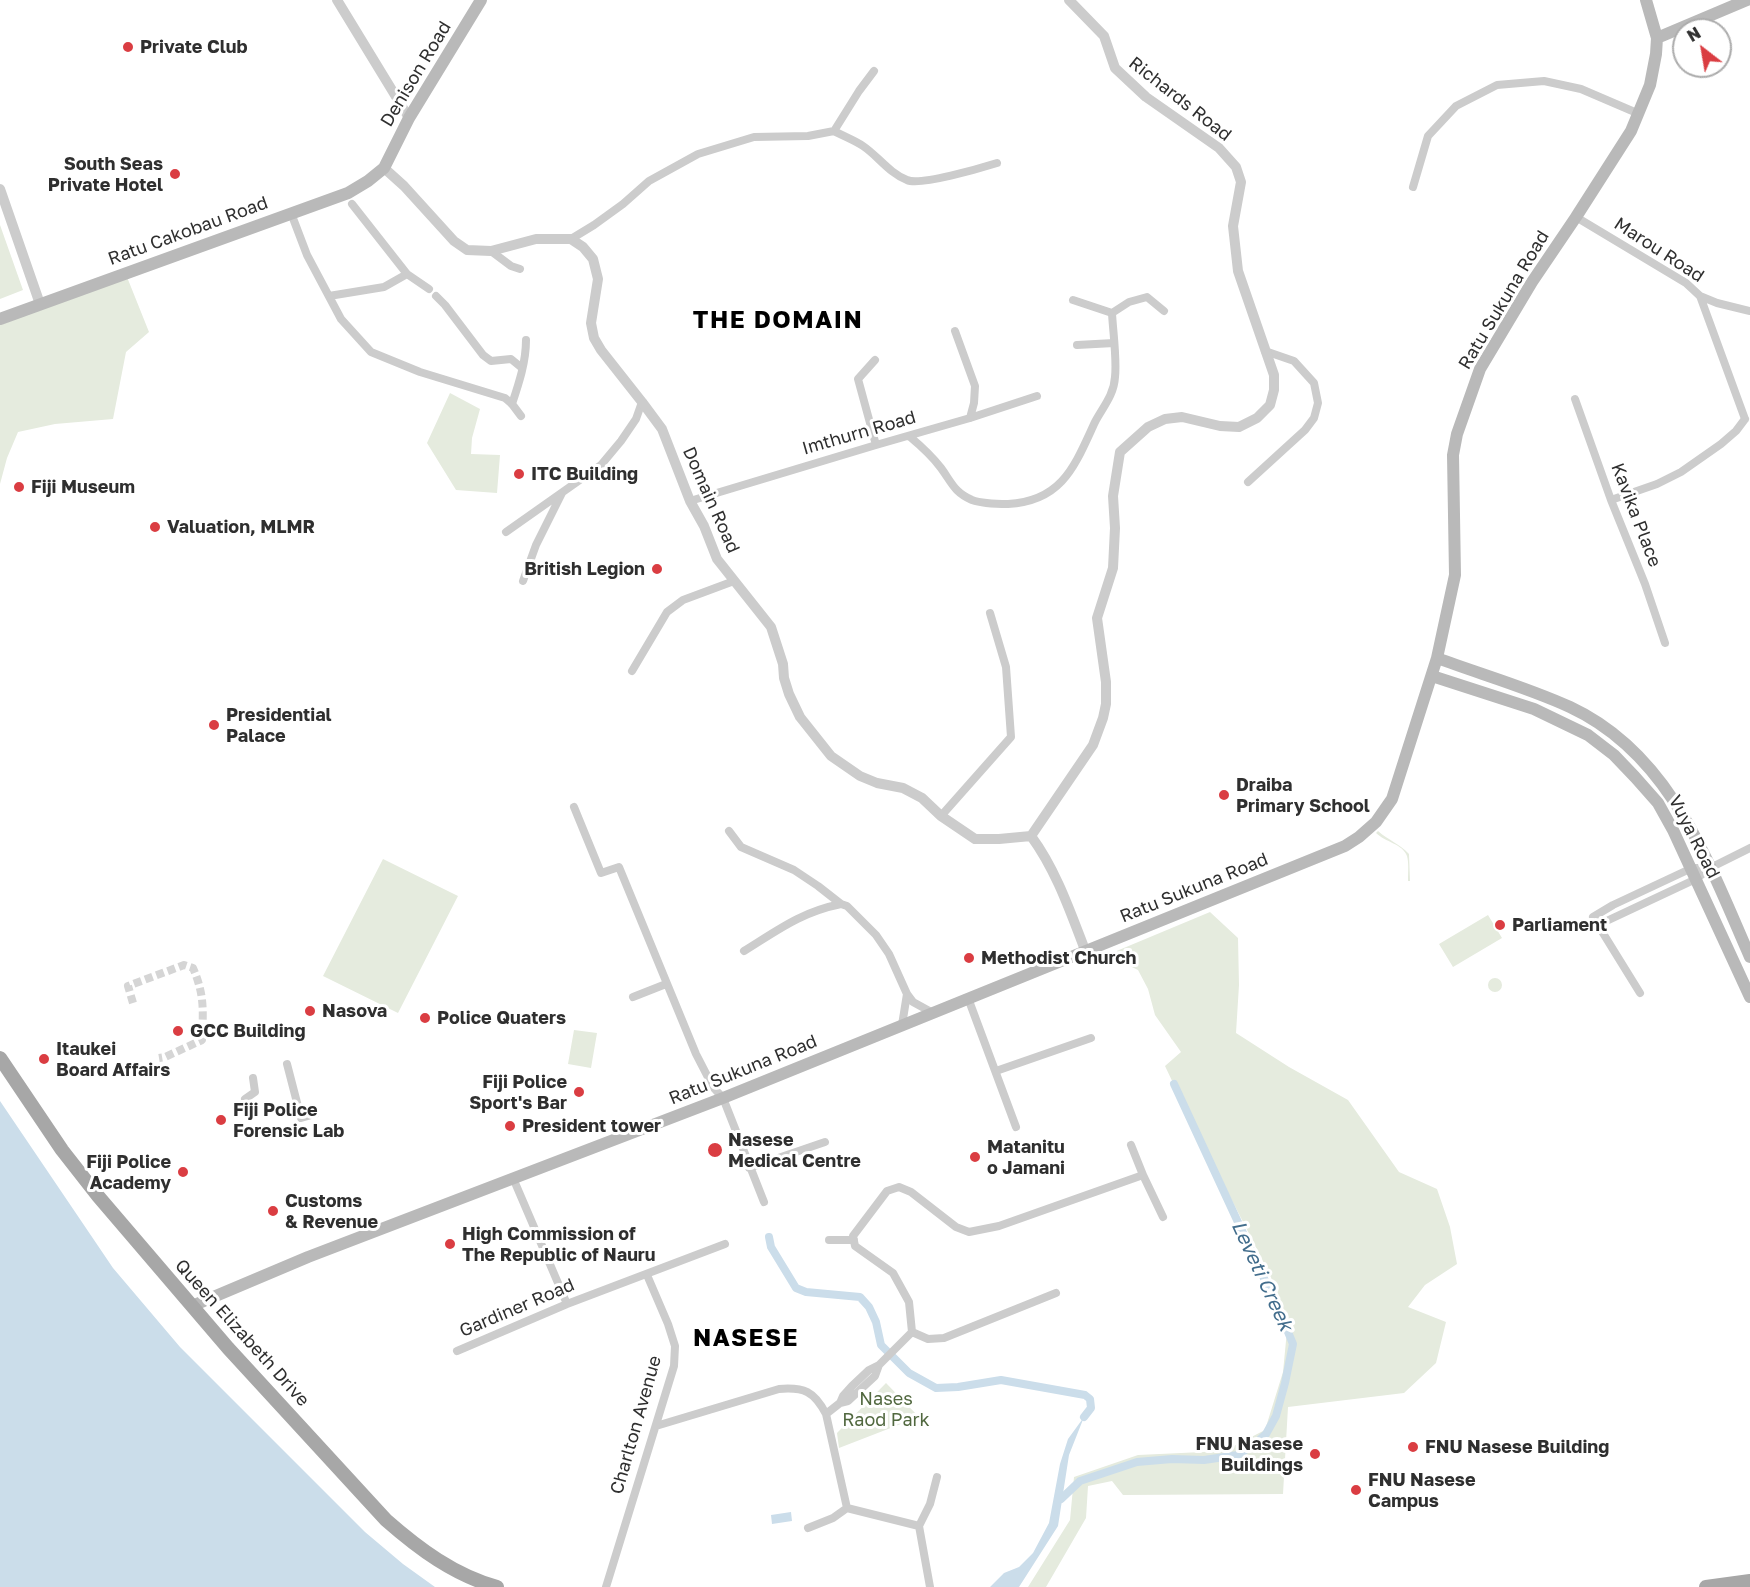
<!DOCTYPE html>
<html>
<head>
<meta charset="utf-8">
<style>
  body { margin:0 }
  #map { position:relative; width:1750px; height:1587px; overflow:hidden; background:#fff; font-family:"Golos Text",sans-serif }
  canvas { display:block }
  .north { position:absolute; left:1672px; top:18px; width:60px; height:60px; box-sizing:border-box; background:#fff; border:2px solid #acacac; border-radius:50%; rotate:329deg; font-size:16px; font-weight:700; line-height:24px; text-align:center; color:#2f2f2f }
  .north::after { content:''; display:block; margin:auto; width:21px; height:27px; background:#da3d42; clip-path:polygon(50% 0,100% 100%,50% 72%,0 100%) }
</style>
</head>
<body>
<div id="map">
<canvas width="1750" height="1587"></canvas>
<div class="north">N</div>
</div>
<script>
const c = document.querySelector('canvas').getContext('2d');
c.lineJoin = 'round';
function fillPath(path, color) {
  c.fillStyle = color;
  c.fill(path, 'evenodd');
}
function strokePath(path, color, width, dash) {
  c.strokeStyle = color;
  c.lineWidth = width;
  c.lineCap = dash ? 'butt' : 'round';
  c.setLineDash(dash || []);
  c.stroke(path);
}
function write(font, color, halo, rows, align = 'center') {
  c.font = font + ' "Golos Text",sans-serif';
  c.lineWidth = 6;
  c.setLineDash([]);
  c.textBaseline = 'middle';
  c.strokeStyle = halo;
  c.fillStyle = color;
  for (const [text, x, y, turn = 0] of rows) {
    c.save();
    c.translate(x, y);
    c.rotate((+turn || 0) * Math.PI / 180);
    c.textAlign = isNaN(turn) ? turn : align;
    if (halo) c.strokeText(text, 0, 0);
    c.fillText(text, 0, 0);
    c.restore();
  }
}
fillPath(new Path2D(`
  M0,225L23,290L0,299Z
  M127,277L149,332L126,352L113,419L55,424L18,432L7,458L0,484V325Z
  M450,393L480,409L472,438L471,454L500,455L497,493L456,490L427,443Z
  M1378,831C1388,840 1400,844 1409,854L1410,881H1408C1408,873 1409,863 1407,856C1403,844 1385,842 1376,833Z
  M383,859L458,896L398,1013L323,976Z
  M1210,912L1238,938L1239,985L1236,1033L1289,1067L1348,1100L1399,1172L1437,1189L1450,1227L1457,1264L1425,1285L1408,1307L1446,1322L1436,1363L1404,1393L1288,1407L1283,1494L1123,1495L1112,1481L1088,1486L1086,1518L1046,1587H1028L1070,1520L1074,1477L1138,1455L1224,1451L1265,1430L1283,1372L1288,1320L1270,1275L1183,1104L1165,1066L1181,1052L1155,1015L1148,989L1138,970L1107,955Z
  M1488,915L1502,938L1453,967L1439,944Z
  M1488 985a7 7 0 1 1 14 0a7 7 0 1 1-14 0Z
  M574,1030L597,1033L591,1068L568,1064Z
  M886,1383L919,1417L839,1448L837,1433Z`), '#e5ebde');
fillPath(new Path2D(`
  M0,1101L113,1268L180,1347L365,1532L403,1564L435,1587H0Z
  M1084,1417L1069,1455L1058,1526L1019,1587H990L1004,1573L1019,1567L1033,1553L1049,1523L1060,1464L1068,1439Z
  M791,1512L792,1521L772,1524L771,1515Z`), '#cbddea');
strokePath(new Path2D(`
  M769,1237L771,1247L796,1288L806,1292L860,1297L869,1307L876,1322L881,1345L909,1373L936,1388L958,1387L1001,1380L1085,1395L1090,1399L1091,1408L1084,1417
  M1061,1499L1080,1481L1137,1462L1172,1459L1204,1460L1238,1455L1256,1443L1266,1434L1276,1416L1285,1383L1293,1344L1281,1315L1174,1084`), '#cbddea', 8);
strokePath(new Path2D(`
  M133,1003L128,986L184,965L193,968C205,996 203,1011 202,1040L165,1057L159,1058`), '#d5d5d5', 8, [8, 4]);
strokePath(new Path2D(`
  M834,131C843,136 854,140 863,146C878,156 889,173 907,180C920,186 981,168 997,163
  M1413,187L1428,136L1456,106L1497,85L1544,81L1581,89L1637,113
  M352,204L407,274L429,289
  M291,213L307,255L341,319L371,352L420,372L505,398L512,404L521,416
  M1576,217L1686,283L1700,296L1745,419
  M571,239L594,225L623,204L649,181L698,154L754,137L808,136L834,131L859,91L874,71
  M491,251L511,266L520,269
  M329,296L384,287L407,274
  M436,296L445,305L483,355L491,361L511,359L522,368
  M1700,296L1717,303L1750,311
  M1112,313L1129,302L1147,297L1164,311
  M955,331L975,386L974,403L970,418
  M1077,345L1114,343
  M875,360L858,379L876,445
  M1575,399L1611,500L1645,584L1665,643
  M512,404C519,383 526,362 526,340
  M909,436C921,446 932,456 941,468C952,483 954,492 972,500C983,504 997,504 1008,504C1063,501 1075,465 1095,422C1103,407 1114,395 1115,377C1117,359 1113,332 1112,313L1073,300
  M1248,482L1305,430L1314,418L1318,403L1314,383L1294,361L1265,351
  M1611,500L1657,484L1681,472L1721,444L1736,431L1745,419
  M690,501L876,445L970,418L1037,396
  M506,532L601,465L621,441L636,419L642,402
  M523,581L536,545L562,493
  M632,671L667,612L683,600L734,581
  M574,807L601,873L619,867L696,1054L713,1087L723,1098L764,1202
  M941,816L1011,737L1006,667L990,613
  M729,831L741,847L794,870L818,886L841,904L847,906L876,935L889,954L907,994L913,1002L933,1013
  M1598,925L1696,879L1710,868L1750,848
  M744,951C778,930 801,912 841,904
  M1640,993L1593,917L1613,905L1692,868H1710
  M633,997L666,984
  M968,998L1016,1127
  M902,1025L907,994
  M287,1064L301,1118L315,1114
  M996,1071L1091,1038
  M245,1099L255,1092L253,1078
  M749,1168L825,1142
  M1143,1175L1163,1217
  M513,1178L567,1304
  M829,1240H854
  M912,1332L928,1339L944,1338L1056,1293
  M457,1351L567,1304L725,1244
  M840,1403L848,1401L875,1376L879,1365
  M826,1414L840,1403L843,1396L852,1386L869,1370L879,1365L912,1332L909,1302L893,1273L855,1246L853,1236L887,1191L899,1187L911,1192L956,1227L969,1232L999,1226L1143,1175L1131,1145
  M656,1426L779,1389C804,1387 814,1391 826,1414L847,1508
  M919,1526L930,1504L937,1477
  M808,1528L833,1518L847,1508L919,1526L930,1587
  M606,1587L674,1366L675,1346L668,1324L647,1275`), '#ccc', 8);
strokePath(new Path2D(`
  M337,0L409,118
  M384,168L404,186L454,241L467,250L491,251L536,239H571L583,247L593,259L598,279L591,323L594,338L601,350L642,402L662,429L690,501L704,526L717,559L771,627L783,664L784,678L789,694L800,717L831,756L860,776L877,783L903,788L922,798L941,816L975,839H999L1031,836C1056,870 1070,911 1085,950
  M0,189L40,304
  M1031,836L1093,745L1103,718L1106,704V682L1097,618L1113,568L1115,528L1113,496L1120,452L1148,427L1165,419L1182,417L1220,426L1239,427L1257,418L1270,405L1274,390V375L1238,271L1233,226L1241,182L1236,167L1219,148L1146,97L1115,68L1104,36L1069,0`), '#ccc', 10);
strokePath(new Path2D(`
  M1657,38L1747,0
  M0,319L348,193L368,181L384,168L409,118L481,0
  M1437,658C1480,674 1529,688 1570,707C1671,754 1708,862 1750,957
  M1432,676L1534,709L1588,735L1614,755L1635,777L1658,803L1673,830L1750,997
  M192,1306L308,1257L723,1098L1345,846L1359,837L1376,822L1392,799L1437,658L1455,575L1453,455L1457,434L1480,369L1532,282L1576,217L1631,131L1650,85L1656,54L1657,38L1646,0`), '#b9b9b9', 12);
strokePath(new Path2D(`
  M0,1058L62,1150L98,1196L228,1348L386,1520C419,1549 454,1575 497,1587
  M1706,1587L1750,1581`), '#a7a7a7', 14);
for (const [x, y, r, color] of [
  [128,47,6,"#da3d42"],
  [175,174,6,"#da3d42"],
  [519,474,6,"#da3d42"],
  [19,487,6,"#da3d42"],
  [155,527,6,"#da3d42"],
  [657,569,6,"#da3d42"],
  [214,725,6,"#da3d42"],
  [1224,795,6,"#da3d42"],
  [1500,925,6,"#da3d42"],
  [969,958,6,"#da3d42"],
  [310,1011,6,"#da3d42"],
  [425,1018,6,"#da3d42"],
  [178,1031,6,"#da3d42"],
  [44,1059,6,"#da3d42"],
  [579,1092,6,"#da3d42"],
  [221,1120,6,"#da3d42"],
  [510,1126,6,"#da3d42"],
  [715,1150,8,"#da3d42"],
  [975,1157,6,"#da3d42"],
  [183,1172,6,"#da3d42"],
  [273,1211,6,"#da3d42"],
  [450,1244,6,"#da3d42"],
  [1413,1447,6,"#da3d42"],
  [1315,1454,6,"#da3d42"],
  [1356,1490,6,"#da3d42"]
]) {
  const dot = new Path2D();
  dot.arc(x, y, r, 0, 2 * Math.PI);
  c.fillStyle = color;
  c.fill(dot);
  strokePath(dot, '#fff', 2);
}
write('bold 18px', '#2f2f2f', '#fff', [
  ["Private Club",140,47],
  ["South Seas",163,164,"right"],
  ["Private Hotel",163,185,"right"],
  ["ITC Building",531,474],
  ["Fiji Museum",31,487],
  ["Valuation, MLMR",167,527],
  ["British Legion",645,569,"right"],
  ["Presidential",226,715],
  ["Palace",226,736],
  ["Draiba",1236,785],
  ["Primary School",1236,806],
  ["Parliament",1512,925],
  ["Methodist Church",981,958],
  ["Nasova",322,1011],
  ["Police Quaters",437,1018],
  ["GCC Building",190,1031],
  ["Itaukei",56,1049],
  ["Board Affairs",56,1070],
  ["Fiji Police",567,1082,"right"],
  ["Sport's Bar",567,1103,"right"],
  ["Fiji Police",233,1110],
  ["Forensic Lab",233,1131],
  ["President tower",522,1126],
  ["Nasese",728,1140],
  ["Medical Centre",728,1161],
  ["Matanitu",987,1147],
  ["o Jamani",987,1168],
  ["Fiji Police",171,1162,"right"],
  ["Academy",171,1183,"right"],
  ["Customs",285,1201],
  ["& Revenue",285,1222],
  ["High Commission of",462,1234],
  ["The Republic of Nauru",462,1255],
  ["FNU Nasese",1303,1444,"right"],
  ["Buildings",1303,1465,"right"],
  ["FNU Nasese Building",1425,1447],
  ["FNU Nasese",1368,1480],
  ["Campus",1368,1501]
], 'left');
write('18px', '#2f2f2f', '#fff', [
  ["Denison Road",416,74,-59],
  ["Richards Road",1180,99,38],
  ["Ratu Cakobau Road",188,231,-20],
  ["Marou Road",1659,250,33],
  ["Ratu Sukuna Road",1504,300,-59],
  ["Imthurn Road",859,433,-16],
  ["Domain Road",711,500,66],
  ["Kavika Place",1636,515,69],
  ["Vuya Road",1694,837,63],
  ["Ratu Sukuna Road",1194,888,-22],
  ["Ratu Sukuna Road",743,1070,-22],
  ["Gardiner Road",517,1308,-23],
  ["Queen Elizabeth Drive",242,1333,48],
  ["Charlton Avenue",636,1425,-74]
]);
write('18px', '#51683f', '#fff', [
  ["Nases",886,1399],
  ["Raod Park",886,1420]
]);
write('italic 20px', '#426d8c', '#fff', [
  ["Leveti Creek",1262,1276,65]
]);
c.letterSpacing = '1.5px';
write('bold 24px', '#000', '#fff', [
  ["THE DOMAIN",778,320],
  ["NASESE",746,1338]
]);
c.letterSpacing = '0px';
</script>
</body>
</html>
